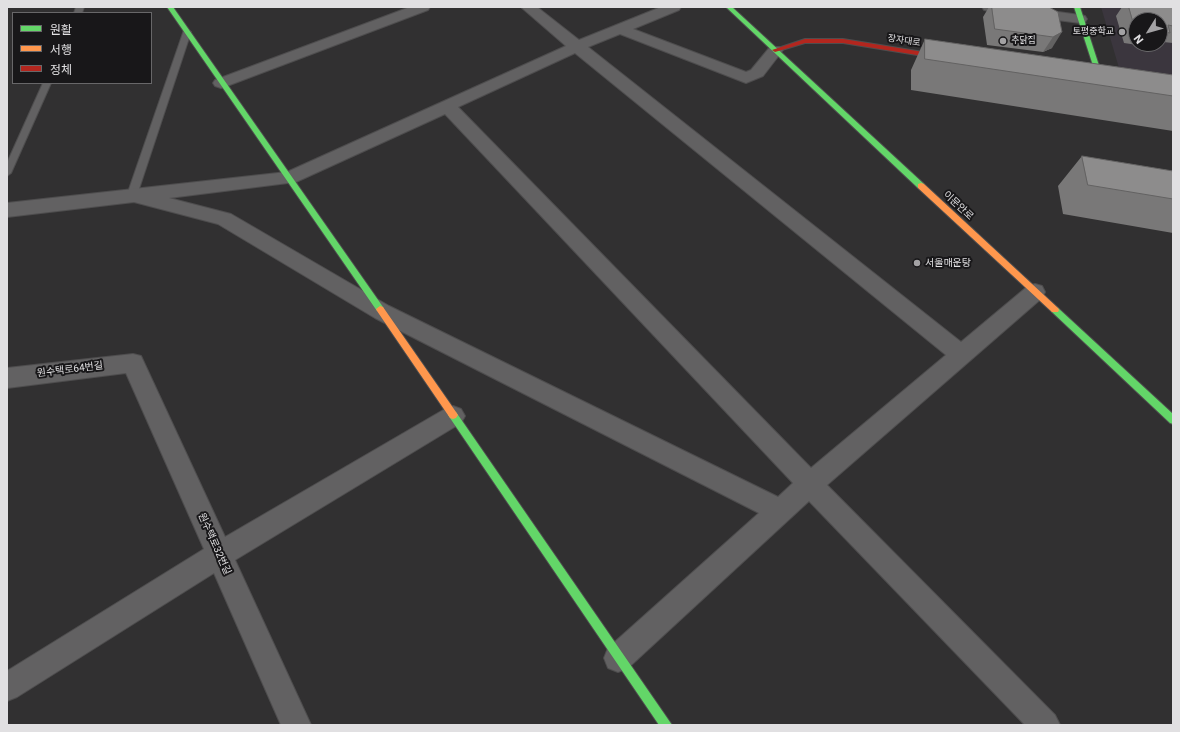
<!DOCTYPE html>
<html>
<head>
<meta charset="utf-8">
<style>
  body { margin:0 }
  #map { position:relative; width:1180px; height:732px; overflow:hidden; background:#313031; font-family:Roboto,"Noto Sans KR",sans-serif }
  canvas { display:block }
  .frame { position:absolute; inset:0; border:8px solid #e1e0e2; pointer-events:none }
  .legend { position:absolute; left:12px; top:12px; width:140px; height:72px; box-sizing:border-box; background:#181719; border:1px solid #686769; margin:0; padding:5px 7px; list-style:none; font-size:12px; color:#e1e0e2 }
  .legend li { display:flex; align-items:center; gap:8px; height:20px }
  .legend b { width:20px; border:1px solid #686769 }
  .north { position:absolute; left:1128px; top:12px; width:40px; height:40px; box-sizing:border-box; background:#181719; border:1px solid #686769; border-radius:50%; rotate:233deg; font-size:11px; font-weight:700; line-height:16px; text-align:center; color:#e1e0e2 }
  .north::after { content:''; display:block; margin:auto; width:14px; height:18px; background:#a3a2a4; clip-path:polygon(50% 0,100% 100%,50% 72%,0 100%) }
</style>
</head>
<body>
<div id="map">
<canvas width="1180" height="732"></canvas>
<div class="frame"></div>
<ul class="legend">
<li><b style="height:5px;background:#63d668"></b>원활</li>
<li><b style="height:5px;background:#ff974d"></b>서행</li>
<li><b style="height:5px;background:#b3261e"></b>정체</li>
</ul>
<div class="north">N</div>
</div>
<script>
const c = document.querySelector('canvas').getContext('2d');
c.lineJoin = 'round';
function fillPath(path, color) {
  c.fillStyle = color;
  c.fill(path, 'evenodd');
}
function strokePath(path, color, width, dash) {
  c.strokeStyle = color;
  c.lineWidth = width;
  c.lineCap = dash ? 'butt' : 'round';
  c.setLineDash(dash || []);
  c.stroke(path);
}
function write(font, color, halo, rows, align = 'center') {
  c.font = font + ' Roboto,"Noto Sans KR",sans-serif';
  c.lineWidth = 4;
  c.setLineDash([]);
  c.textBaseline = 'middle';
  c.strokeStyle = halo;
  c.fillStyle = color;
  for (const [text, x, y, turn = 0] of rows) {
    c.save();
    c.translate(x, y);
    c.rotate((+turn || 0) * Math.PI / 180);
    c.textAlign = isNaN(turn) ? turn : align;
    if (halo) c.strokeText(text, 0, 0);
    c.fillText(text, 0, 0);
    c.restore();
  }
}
fillPath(new Path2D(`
  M1101,7H1173V77L1119,68ZM1136,20H1160V44H1136Z`), '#3b363e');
const lane = new Path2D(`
  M76,7H84L82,13H74Z
  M184,30L191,32L137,195L132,198L129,197L127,195Z
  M43,83H51L11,173L7,176V163Z`);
const street = new Path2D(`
  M410,7H430L428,10L227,86L221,88L215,86L213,83L215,80Z
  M521,7H537L579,40L661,7H681L679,10L633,29L746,72L751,70L770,47H780L783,50L763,76L746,83L620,34L588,47L961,342L1028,286L1035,284L1042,286L1045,292L1042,298L827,485L1055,715L1060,725H1025L809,501L628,668L618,672L608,668L604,658L608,648L759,513L375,318L218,224L134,202L7,217V203L287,172L566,46ZM575,53L946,355L811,468L458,107ZM445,114L793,483L778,497L389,306L231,214L169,198L296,182Z
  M982,7H1022L1080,15L1085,16L1087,19L1085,22L1080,23L989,11L984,10Z
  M133,354L141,356L225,537L445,409L453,406L461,409L465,416L461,423L235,560L311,725H281L214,573L17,697L7,701V671L204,549L126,373L7,388V368Z`);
const fast = new Path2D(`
  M167,7H173L383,307L384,309L383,311H377Z
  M726,7H732L924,184V188H918Z
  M1074,7H1080L1104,81L1103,82H1099L1098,81Z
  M1055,307L1058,308L1173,414V424L1170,423L1052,312L1051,310L1052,308Z
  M453,411L456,412L672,725H659L450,418L448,415L450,412Z`);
const slow = new Path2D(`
  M921,183L924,184L1058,308L1059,310L1058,312H1052L918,188V184Z
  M380,306L383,307L456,412L458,415L456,418L453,419L450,418L377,311L376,309Z`);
const jam = new Path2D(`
  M805,39H843L948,56L951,58L948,60L843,43H805L775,52L772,50Z`);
strokePath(lane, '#4e4d4e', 2);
strokePath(street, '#4e4d4e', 2);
strokePath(fast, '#4e4d4e', 2);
strokePath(slow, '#4e4d4e', 2);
strokePath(jam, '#4e4d4e', 2);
fillPath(lane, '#626162');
fillPath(street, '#626162');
fillPath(fast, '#63d668');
fillPath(slow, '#ff974d');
fillPath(jam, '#b3261e');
fillPath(new Path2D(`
  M989,7H1049L1058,12L1052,48L1043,52L987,45L983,17Z
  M1122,7H1173V43L1163,42L1158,48L1124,43L1116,16ZM1136,20H1160V44H1136Z
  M925,39L1173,75V131L911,90V70Z
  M1082,156L1173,171V233L1063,214L1058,186Z`), '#797878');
fillPath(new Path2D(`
  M1062,32L1052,48L1043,52L1053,37Z`), '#636262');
const building = new Path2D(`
  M992,7H1049L1058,12L1062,32L1053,37L995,29Z
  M1129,7H1173V26L1168,25L1170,33L1160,31V20H1136V28H1135Z
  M925,39L1173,75V96L925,59Z
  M1082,156L1173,171V199L1088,185Z`);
fillPath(building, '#8d8c8c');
strokePath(building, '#636262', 1);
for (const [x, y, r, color] of [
  [1122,32,4,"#a3a2a4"],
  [1003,41,4,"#a3a2a4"],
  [917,263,4,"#a3a2a4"]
]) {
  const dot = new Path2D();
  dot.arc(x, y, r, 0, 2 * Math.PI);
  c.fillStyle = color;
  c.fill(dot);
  strokePath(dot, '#181719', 1.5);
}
write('9px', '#e1e0e2', '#181719', [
  ["토평중학교",1114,32],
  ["추닭집",1011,41,"left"]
], 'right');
write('9px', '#e1e0e2', '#181719', [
  ["장자대로",904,41,9]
]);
write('10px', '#e1e0e2', '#181719', [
  ["이문안로",958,206,43],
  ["원수택로64번길",70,370,-7],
  ["원수택로32번길",214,544,66]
]);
write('10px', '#e1e0e2', '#181719', [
  ["서울매운탕",925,263]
], 'left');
</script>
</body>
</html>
